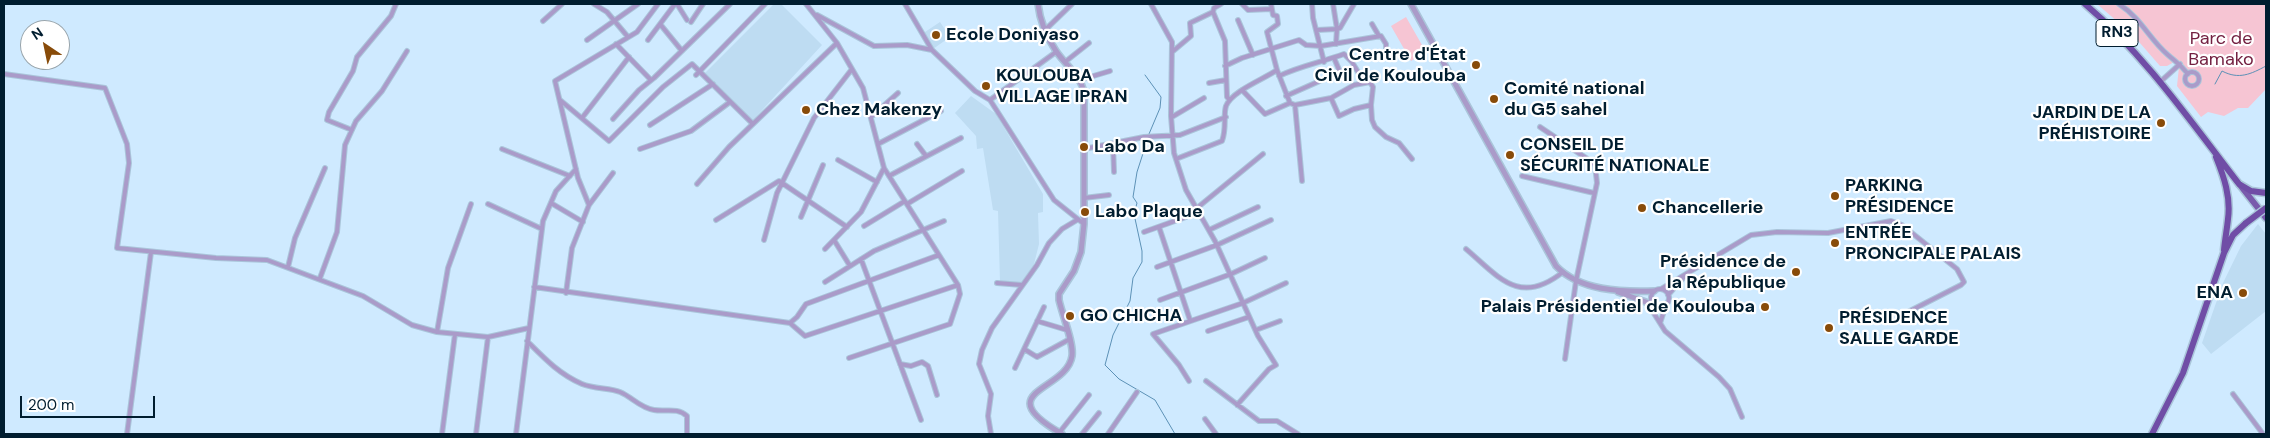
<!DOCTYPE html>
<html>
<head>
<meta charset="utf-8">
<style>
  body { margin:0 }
  #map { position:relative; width:2270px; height:438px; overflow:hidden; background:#cfeaff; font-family:"DM Sans",sans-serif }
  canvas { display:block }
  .frame { position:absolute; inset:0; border:5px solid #001d2f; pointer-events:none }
  .north { position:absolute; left:20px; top:20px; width:50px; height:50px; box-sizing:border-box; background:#fff; border:1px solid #99a5ac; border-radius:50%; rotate:326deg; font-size:14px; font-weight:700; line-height:20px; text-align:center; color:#001d2f }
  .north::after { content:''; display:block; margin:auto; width:18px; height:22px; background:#884b09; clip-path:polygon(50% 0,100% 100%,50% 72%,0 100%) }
  .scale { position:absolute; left:20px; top:396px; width:135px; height:22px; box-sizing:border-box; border:2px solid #001d2f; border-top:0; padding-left:6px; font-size:15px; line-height:18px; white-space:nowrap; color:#001d2f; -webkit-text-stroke:4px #fff; paint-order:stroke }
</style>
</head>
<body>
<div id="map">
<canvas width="2270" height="438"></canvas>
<div class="frame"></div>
<div class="north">N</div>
<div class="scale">200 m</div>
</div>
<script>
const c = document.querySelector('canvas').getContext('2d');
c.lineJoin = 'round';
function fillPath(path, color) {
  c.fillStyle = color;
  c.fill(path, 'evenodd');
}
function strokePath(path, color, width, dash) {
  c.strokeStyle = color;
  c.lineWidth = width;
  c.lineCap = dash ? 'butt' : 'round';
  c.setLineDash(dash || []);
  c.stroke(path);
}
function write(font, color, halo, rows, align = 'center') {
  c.font = font + ' "DM Sans",sans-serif';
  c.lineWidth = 4.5;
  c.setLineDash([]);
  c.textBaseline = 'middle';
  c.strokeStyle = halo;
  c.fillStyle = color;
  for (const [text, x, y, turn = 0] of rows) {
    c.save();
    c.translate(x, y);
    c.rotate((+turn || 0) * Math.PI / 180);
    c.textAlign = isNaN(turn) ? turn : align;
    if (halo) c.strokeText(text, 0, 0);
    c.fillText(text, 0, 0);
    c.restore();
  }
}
fillPath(new Path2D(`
  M774,4H781L822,45L753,120L705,73Z
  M940,22L950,37L933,49L922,34Z
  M971,96L996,114L1043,194V212L1038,213L1039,244L1034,264L1022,283L1000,282L998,211L993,210L983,148L977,149L976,136L955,113Z
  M2258,224L2266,234V311L2211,354L2202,343L2223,283L2241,246Z`), '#bedcf2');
fillPath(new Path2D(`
  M2097,4H2266V89L2248,108H2238L2224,116L2208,112L2201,117L2177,86L2179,67L2174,62L2167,66H2160L2133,35Z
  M1406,17L1426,52L1411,61L1391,26Z`), '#f6c5d3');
strokePath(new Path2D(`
  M1145,75L1161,97L1160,108L1149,134
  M2215,84L2222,71C2239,80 2251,74 2266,66
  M1148,138L1137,172L1133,197L1137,203L1134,214L1142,251V262L1133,278L1130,301L1113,335L1105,365L1119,379L1155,400L1175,434`), '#5c91b6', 1);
const minor = new Path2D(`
  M594,4L607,12L628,37
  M677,4L687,20
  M806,4L837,43L863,88L884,168L958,285L960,294L950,324L849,358
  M905,4L932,50L975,91L990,100L1054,200L1084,224
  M1151,4L1172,42L1171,116L1174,153L1186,190L1215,241L1258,336L1276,365L1269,369L1237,405
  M1221,4L1214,8L1213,12L1225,41L1227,97L1229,99
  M1242,4L1248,10L1271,9
  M1271,4L1273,15L1277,16L1278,24L1267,32L1277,70L1290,103
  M1312,4L1313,18L1324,62
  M2119,4C2142,19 2149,39 2168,55C2176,62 2180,64 2188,74
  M817,15L874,46L907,45L932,50
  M1238,20L1253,55
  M543,21L562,4
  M691,22L703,4
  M660,24L682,51
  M1372,24L1379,36
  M1317,30L1337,29L1333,4
  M1044,31L1072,4
  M587,40L638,4
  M648,40L675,4
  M616,44L650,79
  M1336,44L1337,29L1340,28L1354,4
  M1172,52L1191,36L1190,23L1213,12
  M1065,62L1089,43
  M1225,66L1242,58L1299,40L1306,45L1321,46L1381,36L1386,44V56
  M2185 79a7 7 0 1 1 14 0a7 7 0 1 1-14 0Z
  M4,74L105,88L127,144L129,163L117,248L216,258L267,260L363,296L412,325L437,332L488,337L529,328
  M696,75L765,4
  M1279,76C1300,66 1322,62 1344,54L1352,62L1364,82
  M1080,80L1110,71
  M2160,82L2180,64
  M1209,83L1226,80
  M1242,90L1265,114L1290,103L1295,105L1331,98L1354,85L1370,82L1373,87L1371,105L1372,120L1375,127L1386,137L1399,143L1412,159
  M1286,96L1340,72L1334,58
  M1331,98L1339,116L1354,109L1371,105
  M560,100L609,141L663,87L692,64L753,124
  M990,100L1056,52
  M1295,105L1302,181
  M871,117L898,93
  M1172,117L1204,98
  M582,118L629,57
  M613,119L639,90L654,78L730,4
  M650,125L713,84
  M1540,127L1589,160L1595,165L1597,183L1576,281L1565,359
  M352,130L327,120L329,112L353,71L357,57L391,16L396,4
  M878,144L941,111
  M917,144L926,156
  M1113,144L1114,172
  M502,149L570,176
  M640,149L691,131L730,102
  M1084,149L1144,137L1180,135L1226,117
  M1176,159L1222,141C1227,128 1223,115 1226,106C1232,91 1264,79 1277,70
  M838,160L877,182
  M889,176L961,138
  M1522,176L1594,193
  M697,184L729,147L837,43
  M1084,198L1109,195
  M551,203L583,222
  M488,204L542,229
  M907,204L962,171
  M589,205L578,178L555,81L637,32L658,4
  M801,217L823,165
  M716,220L779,181L847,227
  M864,226L905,201
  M1159,227L1190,320
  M1209,230L1258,207
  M1144,232L1186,217L1263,154
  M764,240L777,193L814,118L852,69
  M834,240L850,266
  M825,249L861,212L884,168
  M1466,249C1498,276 1519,307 1563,272
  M861,259L921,420
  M288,267L295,238L325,168
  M1157,267L1217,245L1271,220
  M320,278L337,232L345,145L356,121L382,91L407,51
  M825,282L874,251L944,221
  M997,283L1022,285
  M534,287L790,323L797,317L806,304L939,255
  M1661,289L1751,235L1777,232L1828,233L1891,221L1902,225L1957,269L1964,282L1961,285L1906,313
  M1651 298a9 9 0 1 1 18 0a9 9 0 1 1-18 0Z
  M566,293L572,248L589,205L613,173
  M1668,295L1684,277
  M1160,300L1231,274L1265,258
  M1648,304L1665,331L1719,377L1730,389L1742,417
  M1037,321L1067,330
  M790,323L805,336L958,285
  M1660,323L1666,305
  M1256,330L1280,321
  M1208,331L1249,317
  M437,332L448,268L471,204
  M527,341C544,358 559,374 582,384C594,389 610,388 620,392C632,397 640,408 654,410C666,412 677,407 687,416V434
  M1024,349L1037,357L1070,339
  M900,364L911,366L922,362L928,366L937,395
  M1015,368L1044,307
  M1189,381L1179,365L1153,334L1243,303L1286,283
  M1206,381L1259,421H1277L1298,434
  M2233,394L2263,434
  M1205,419L1216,434
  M1059,433L1089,395
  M127,434L151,252
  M442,434L455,334
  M476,434L488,337
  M516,434L543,221L556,191L576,169
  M991,434L988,416L991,394L979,364L982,350L992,328L1037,265L1049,243L1062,229L1077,220
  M1082,434L1099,413
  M1108,434L1137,392`);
const tertiary = new Path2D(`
  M1038,4C1040,22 1046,36 1056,51C1066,66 1081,75 1084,93V224L1081,252L1074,271L1059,294V300C1062,314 1074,343 1072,356C1067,391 987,391 1062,434
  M1411,4L1556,266C1580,291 1621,292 1654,291
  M1618,292L1654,305`);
const primary = new Path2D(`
  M2240,185L2266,218`);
const trunk = new Path2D(`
  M2085,4C2145,55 2191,122 2239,184L2251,191L2266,193
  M2216,157C2224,177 2231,197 2228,219C2227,229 2225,239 2224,250
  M2152,434L2183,373L2224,253L2233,235L2246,223`);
strokePath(minor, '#aac5da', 6);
strokePath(tertiary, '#aac5da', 8);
strokePath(primary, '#aac5da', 9);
strokePath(trunk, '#aac5da', 9);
strokePath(minor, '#aa9bc9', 4);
strokePath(tertiary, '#aa9bc9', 5);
strokePath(primary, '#795aac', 6);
strokePath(trunk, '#704da6', 6);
const trunkBridge = new Path2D(`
  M2246,223L2266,208`);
strokePath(trunkBridge, '#aac5da', 9, []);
strokePath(trunkBridge, '#704da6', 6);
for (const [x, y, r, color] of [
  [936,35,5,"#884b09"],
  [1476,65,5,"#884b09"],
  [986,86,5,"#884b09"],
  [1494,99,5,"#884b09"],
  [806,110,5,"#884b09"],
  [2161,123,5,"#884b09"],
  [1084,147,5,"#884b09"],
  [1510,155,5,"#884b09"],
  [1835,196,5,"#884b09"],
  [1642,208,5,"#884b09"],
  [1085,212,5,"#884b09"],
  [1835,243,5,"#884b09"],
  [1796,272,5,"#884b09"],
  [2243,293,5,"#884b09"],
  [1765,307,5,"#884b09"],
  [1070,316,5,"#884b09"],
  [1829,328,5,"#884b09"]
]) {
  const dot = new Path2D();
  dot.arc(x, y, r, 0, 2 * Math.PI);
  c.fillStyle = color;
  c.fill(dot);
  strokePath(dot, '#fff', 2);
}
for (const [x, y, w] of [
  [2117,33,42]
]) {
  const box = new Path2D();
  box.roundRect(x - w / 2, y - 13.5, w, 27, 4);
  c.fillStyle = '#fff';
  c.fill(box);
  strokePath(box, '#001d2f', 1);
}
write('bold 16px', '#001d2f', null, [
  ["RN3",2117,33]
]);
write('bold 18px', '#001d2f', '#fff', [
  ["Ecole Doniyaso",946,35],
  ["Centre d'État",1466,55,"right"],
  ["Civil de Koulouba",1466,76,"right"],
  ["KOULOUBA",996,76],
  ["VILLAGE IPRAN",996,97],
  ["Comité national",1504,89],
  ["du G5 sahel",1504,110],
  ["Chez Makenzy",816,110],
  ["JARDIN DE LA",2151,113,"right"],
  ["PRÉHISTOIRE",2151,134,"right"],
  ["CONSEIL DE",1520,145],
  ["SÉCURITÉ NATIONALE",1520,166],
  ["Labo Da",1094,147],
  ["PARKING",1845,186],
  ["PRÉSIDENCE",1845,207],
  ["Chancellerie",1652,208],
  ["Labo Plaque",1095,212],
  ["ENTRÉE",1845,233],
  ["PRONCIPALE PALAIS",1845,254],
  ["Présidence de",1786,262,"right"],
  ["la République",1786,283,"right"],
  ["ENA",2233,293,"right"],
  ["Palais Présidentiel de Koulouba",1755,307,"right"],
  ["GO CHICHA",1080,316],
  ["PRÉSIDENCE",1839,318],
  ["SALLE GARDE",1839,339]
], 'left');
write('18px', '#732041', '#fff', [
  ["Parc de",2221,39],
  ["Bamako",2221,60]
]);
</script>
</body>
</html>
